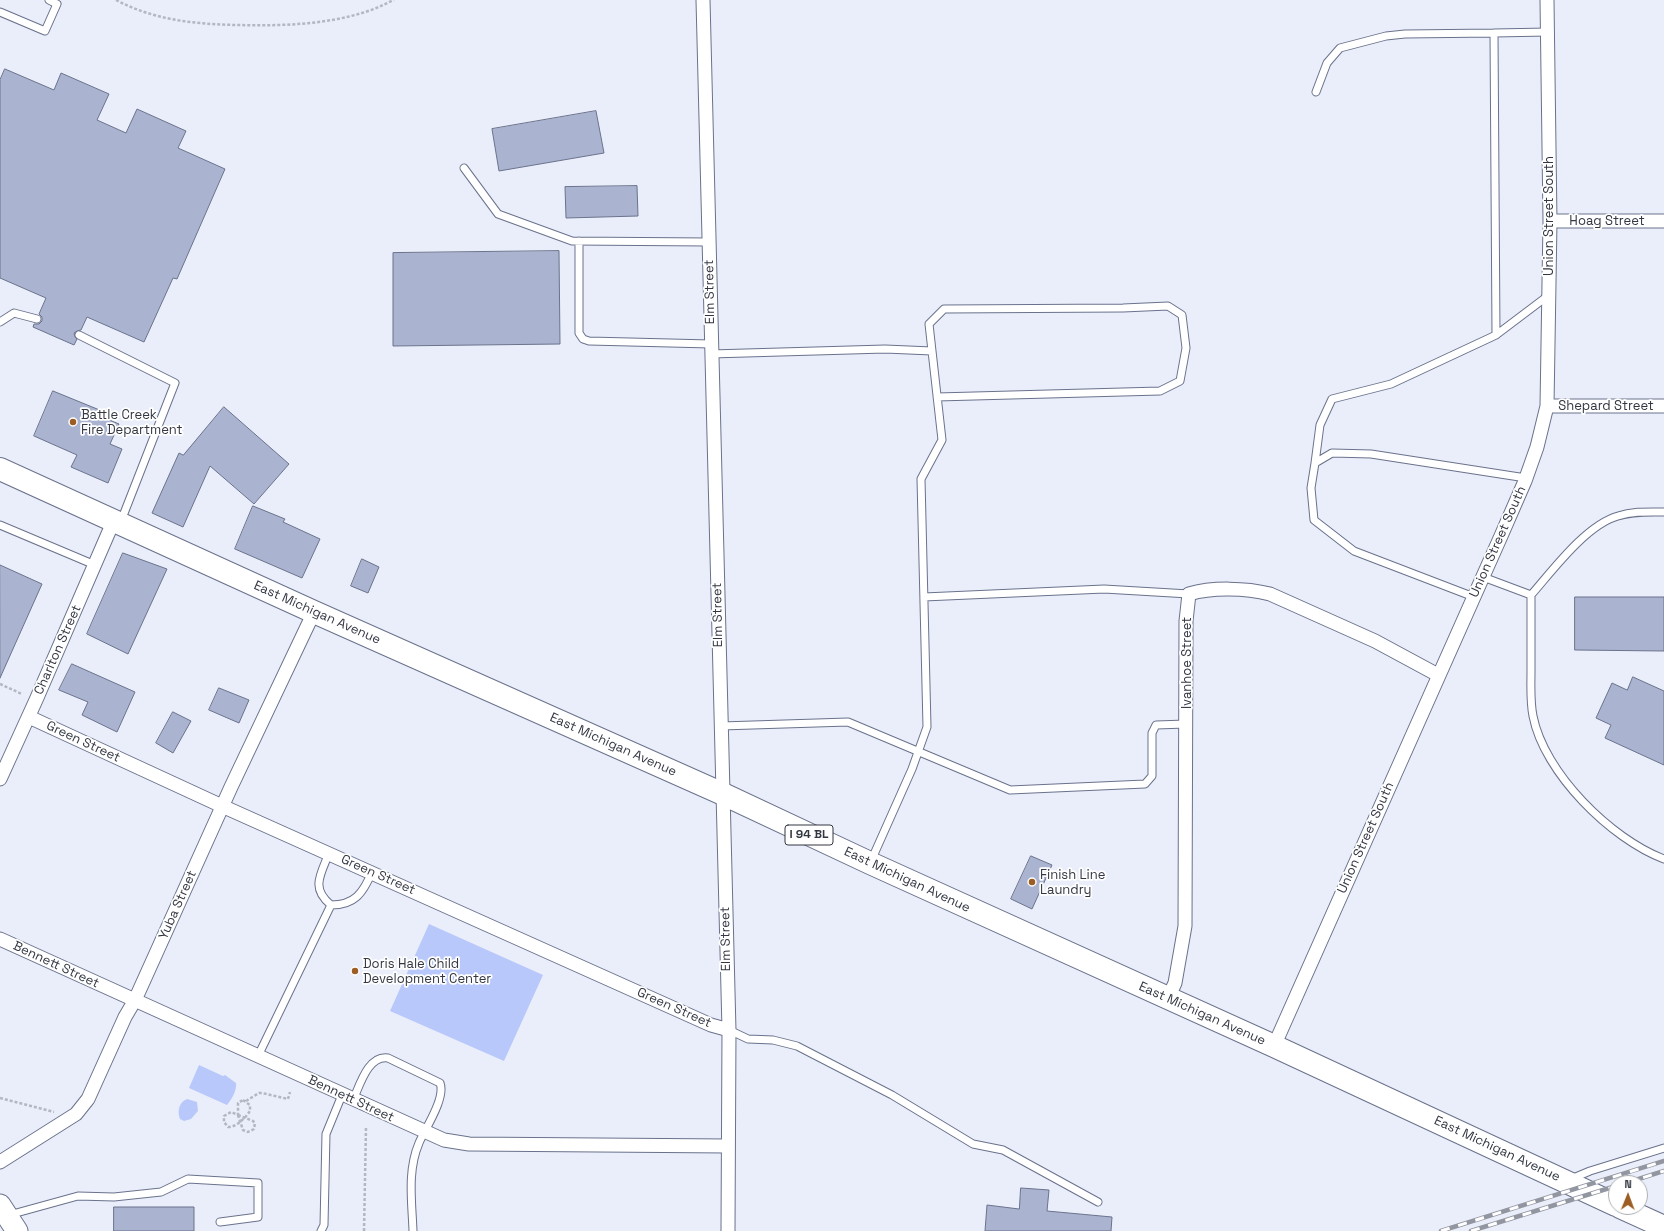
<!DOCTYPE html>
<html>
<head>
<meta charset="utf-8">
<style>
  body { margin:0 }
  #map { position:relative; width:1664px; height:1231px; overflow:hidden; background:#eaeefa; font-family:"Space Grotesk",sans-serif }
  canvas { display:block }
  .north { position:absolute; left:1608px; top:1175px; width:40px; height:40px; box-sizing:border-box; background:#fff; border:1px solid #adafb3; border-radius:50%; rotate:1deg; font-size:11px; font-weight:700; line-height:16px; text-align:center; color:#333742 }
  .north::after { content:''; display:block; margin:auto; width:14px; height:18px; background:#9c5e24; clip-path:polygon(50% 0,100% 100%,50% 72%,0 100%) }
</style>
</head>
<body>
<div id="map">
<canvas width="1664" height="1231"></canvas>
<div class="north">N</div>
</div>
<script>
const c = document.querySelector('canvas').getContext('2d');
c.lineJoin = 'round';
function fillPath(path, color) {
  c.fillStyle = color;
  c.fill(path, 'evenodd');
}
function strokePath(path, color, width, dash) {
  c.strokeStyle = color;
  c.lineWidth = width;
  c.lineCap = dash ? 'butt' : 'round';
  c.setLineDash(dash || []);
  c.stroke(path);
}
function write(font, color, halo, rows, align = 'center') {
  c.font = font + ' "Space Grotesk",sans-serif';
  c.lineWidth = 3.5;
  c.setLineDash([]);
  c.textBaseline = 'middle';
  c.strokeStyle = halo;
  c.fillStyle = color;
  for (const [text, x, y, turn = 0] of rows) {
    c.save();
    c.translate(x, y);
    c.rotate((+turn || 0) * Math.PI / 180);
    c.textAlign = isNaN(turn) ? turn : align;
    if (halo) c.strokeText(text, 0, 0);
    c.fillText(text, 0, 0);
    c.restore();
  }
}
fillPath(new Path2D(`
  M429,924L543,975L504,1061L390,1011Z
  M199,1065L223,1076L225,1075L236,1083C237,1090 232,1099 227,1105L189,1088Z
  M187,1099L197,1102L198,1111L191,1119L184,1121L180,1119C177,1111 179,1102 187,1099Z`), '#b8c8fa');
const building = new Path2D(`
  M5,69L54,90L61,73L109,94L97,120L126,133L137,109L186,131L178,148L225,169L177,279L173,278L144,342L87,317L81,330L77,331L74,333L75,337L77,339L74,345L33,327L34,324H39L42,321V317L39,314L46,298L0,278V80Z
  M596,111L604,153L499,171L492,129Z
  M637,186L638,216L566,218L565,187Z
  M559,251L560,344L393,346V253Z
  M53,391L102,411L100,416L119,424L110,444L122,449L108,483L71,467L77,455L34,436Z
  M224,407L289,464L254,504L210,466L183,527L152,513L179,453L183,455Z
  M253,506L285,519L283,522L320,539L302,578L235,549Z
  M123,553L167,569L128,654L87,634Z
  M362,559L379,567L368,593L351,586Z
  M0,565L42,584L0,678Z
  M1575,597H1664V651L1575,650Z
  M72,664L135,692L117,732L82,715L88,702L59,690Z
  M1633,677L1664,691V765L1605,738L1611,725L1596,718L1612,683L1627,690Z
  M219,688L249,700L239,723L209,710Z
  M173,712L191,721L173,753L156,743Z
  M1031,856L1052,865L1032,909L1011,899Z
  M1021,1188L1049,1190L1047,1211L1112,1217L1111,1231H985L987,1205L1019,1209Z
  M114,1207H194V1231H114Z`);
fillPath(building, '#aab3cf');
strokePath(building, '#6a738c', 1);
const lane = new Path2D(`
  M0,12L45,31L57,4L49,0
  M1316,92L1327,63L1340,48L1386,36L1405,34L1494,33
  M464,168L498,214L572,241L709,242
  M579,241V333L583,339L589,341L711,344
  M0,322L14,313L37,319
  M79,335L175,383L121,521
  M1496,335L1494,33L1548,32
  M932,351L929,324L944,309L1123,308L1168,306L1182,315L1186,348L1180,381L1160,391L937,397
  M711,354L885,349L932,351L942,440L921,479L927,727L912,769L871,861
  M1315,463L1320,425L1332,399L1391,384L1496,335L1549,295
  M0,525L95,565
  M1483,577L1531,595C1531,620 1531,645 1531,671C1531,685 1530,701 1533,716C1544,773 1611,839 1664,859
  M1531,595C1553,570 1586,525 1618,516C1633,511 1649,512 1664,512
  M924,597L1104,589L1189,594
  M1474,597L1354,551L1314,520L1311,488L1315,463L1332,453L1371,454L1526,478
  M721,726L848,722L1010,790L1145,784L1152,776V733L1156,725L1186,724
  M329,853C321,874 310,888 331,905
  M729,1030L748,1039L773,1040L797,1046L892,1095L973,1144L1003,1150L1098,1202
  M258,1056L331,905C355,905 363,893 372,872
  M353,1100C360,1085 368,1055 388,1058L440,1083C446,1098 425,1129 419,1143C407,1171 412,1202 413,1231
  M1571,1179L1590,1171L1664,1148
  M9,1215L78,1196L114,1197L161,1192L188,1179L258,1183V1217L220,1222
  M321,1231L324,1225L326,1134L342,1095`);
const street = new Path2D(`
  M703,0L729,1030L728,1231
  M1550,221H1664
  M1547,406H1664
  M29,717L222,806L711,1025L729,1030
  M0,779L36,700L114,520
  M0,939L444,1140L469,1144L728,1146
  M1168,998L1175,983L1185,926L1186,621L1189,594C1212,587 1246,588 1270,594L1375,641L1438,675
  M1274,1046L1501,536L1525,481L1537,447L1547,406L1550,221L1547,0
  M0,1162L76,1114L88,1099L125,1017L135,1000L231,787L314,612`);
const primary = new Path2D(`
  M0,1205L17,1231`);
const highway = new Path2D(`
  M0,469L314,612L723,794L870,863L1274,1046L1616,1205
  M1620,1207L1664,1227`);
strokePath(lane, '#6a728c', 9);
strokePath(street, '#6a728c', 15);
strokePath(primary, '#6a728c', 23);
strokePath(highway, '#6a728c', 24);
strokePath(new Path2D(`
  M116,0C154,20 194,24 236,25C283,26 330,25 374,9C381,6 387,3 394,0
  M0,684L22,694
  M0,1098L54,1112
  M243,1100L250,1105V1111C245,1118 237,1127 228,1127L224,1122V1116L231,1112L238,1115V1103Z
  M246,1101L259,1093H262L288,1099L290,1092
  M238,1115L253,1121L255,1123L254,1129L248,1132L243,1130Z
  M364,1231L366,1127`), '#b3b7c3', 2.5, [3, 2]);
strokePath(lane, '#fff', 7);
strokePath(street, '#fff', 13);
strokePath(primary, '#fff', 21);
strokePath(highway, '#fff', 22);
const rail = new Path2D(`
  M1626,1183L1664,1171
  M1441,1231L1664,1161
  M1471,1231L1616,1186`);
strokePath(rail, '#9296a1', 4.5);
strokePath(rail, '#fff', 3, [9]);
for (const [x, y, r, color] of [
  [73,422,4,"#9c5e24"],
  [1032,882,4,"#9c5e24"],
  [355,971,4,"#9c5e24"]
]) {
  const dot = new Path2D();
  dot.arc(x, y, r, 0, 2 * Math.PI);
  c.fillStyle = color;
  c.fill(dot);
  strokePath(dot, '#fff', 1.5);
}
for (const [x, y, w] of [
  [809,835,48]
]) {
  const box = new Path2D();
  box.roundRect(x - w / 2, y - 10, w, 20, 3);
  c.fillStyle = '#fff';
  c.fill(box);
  strokePath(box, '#333742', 1);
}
write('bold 12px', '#333742', null, [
  ["I 94 BL",809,835]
]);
write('13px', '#333742', '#fff', [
  ["Union Street South",1549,216,-90],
  ["Hoag Street",1607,221],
  ["Elm Street",710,292,-91],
  ["Shepard Street",1606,406],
  ["Union Street South",1498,542,-66],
  ["East Michigan Avenue",317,613,24],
  ["Elm Street",718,615,-91],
  ["Charlton Street",58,650,-66],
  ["Ivanhoe Street",1187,663,-90],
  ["Green Street",83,742,25],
  ["East Michigan Avenue",613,745,24],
  ["Union Street South",1366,838,-66],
  ["Green Street",378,875,24],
  ["East Michigan Avenue",907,880,25],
  ["Yuba Street",178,905,-66],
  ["Elm Street",726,939,-91],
  ["Bennett Street",56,965,25],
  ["Green Street",674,1008,24],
  ["East Michigan Avenue",1202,1014,24],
  ["Bennett Street",351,1099,25],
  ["East Michigan Avenue",1497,1149,25]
]);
write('13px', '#333742', '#fff', [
  ["Battle Creek",81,415],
  ["Fire Department",81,430],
  ["Finish Line",1040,875],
  ["Laundry",1040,890],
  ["Doris Hale Child",363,964],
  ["Development Center",363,979]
], 'left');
</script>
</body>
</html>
